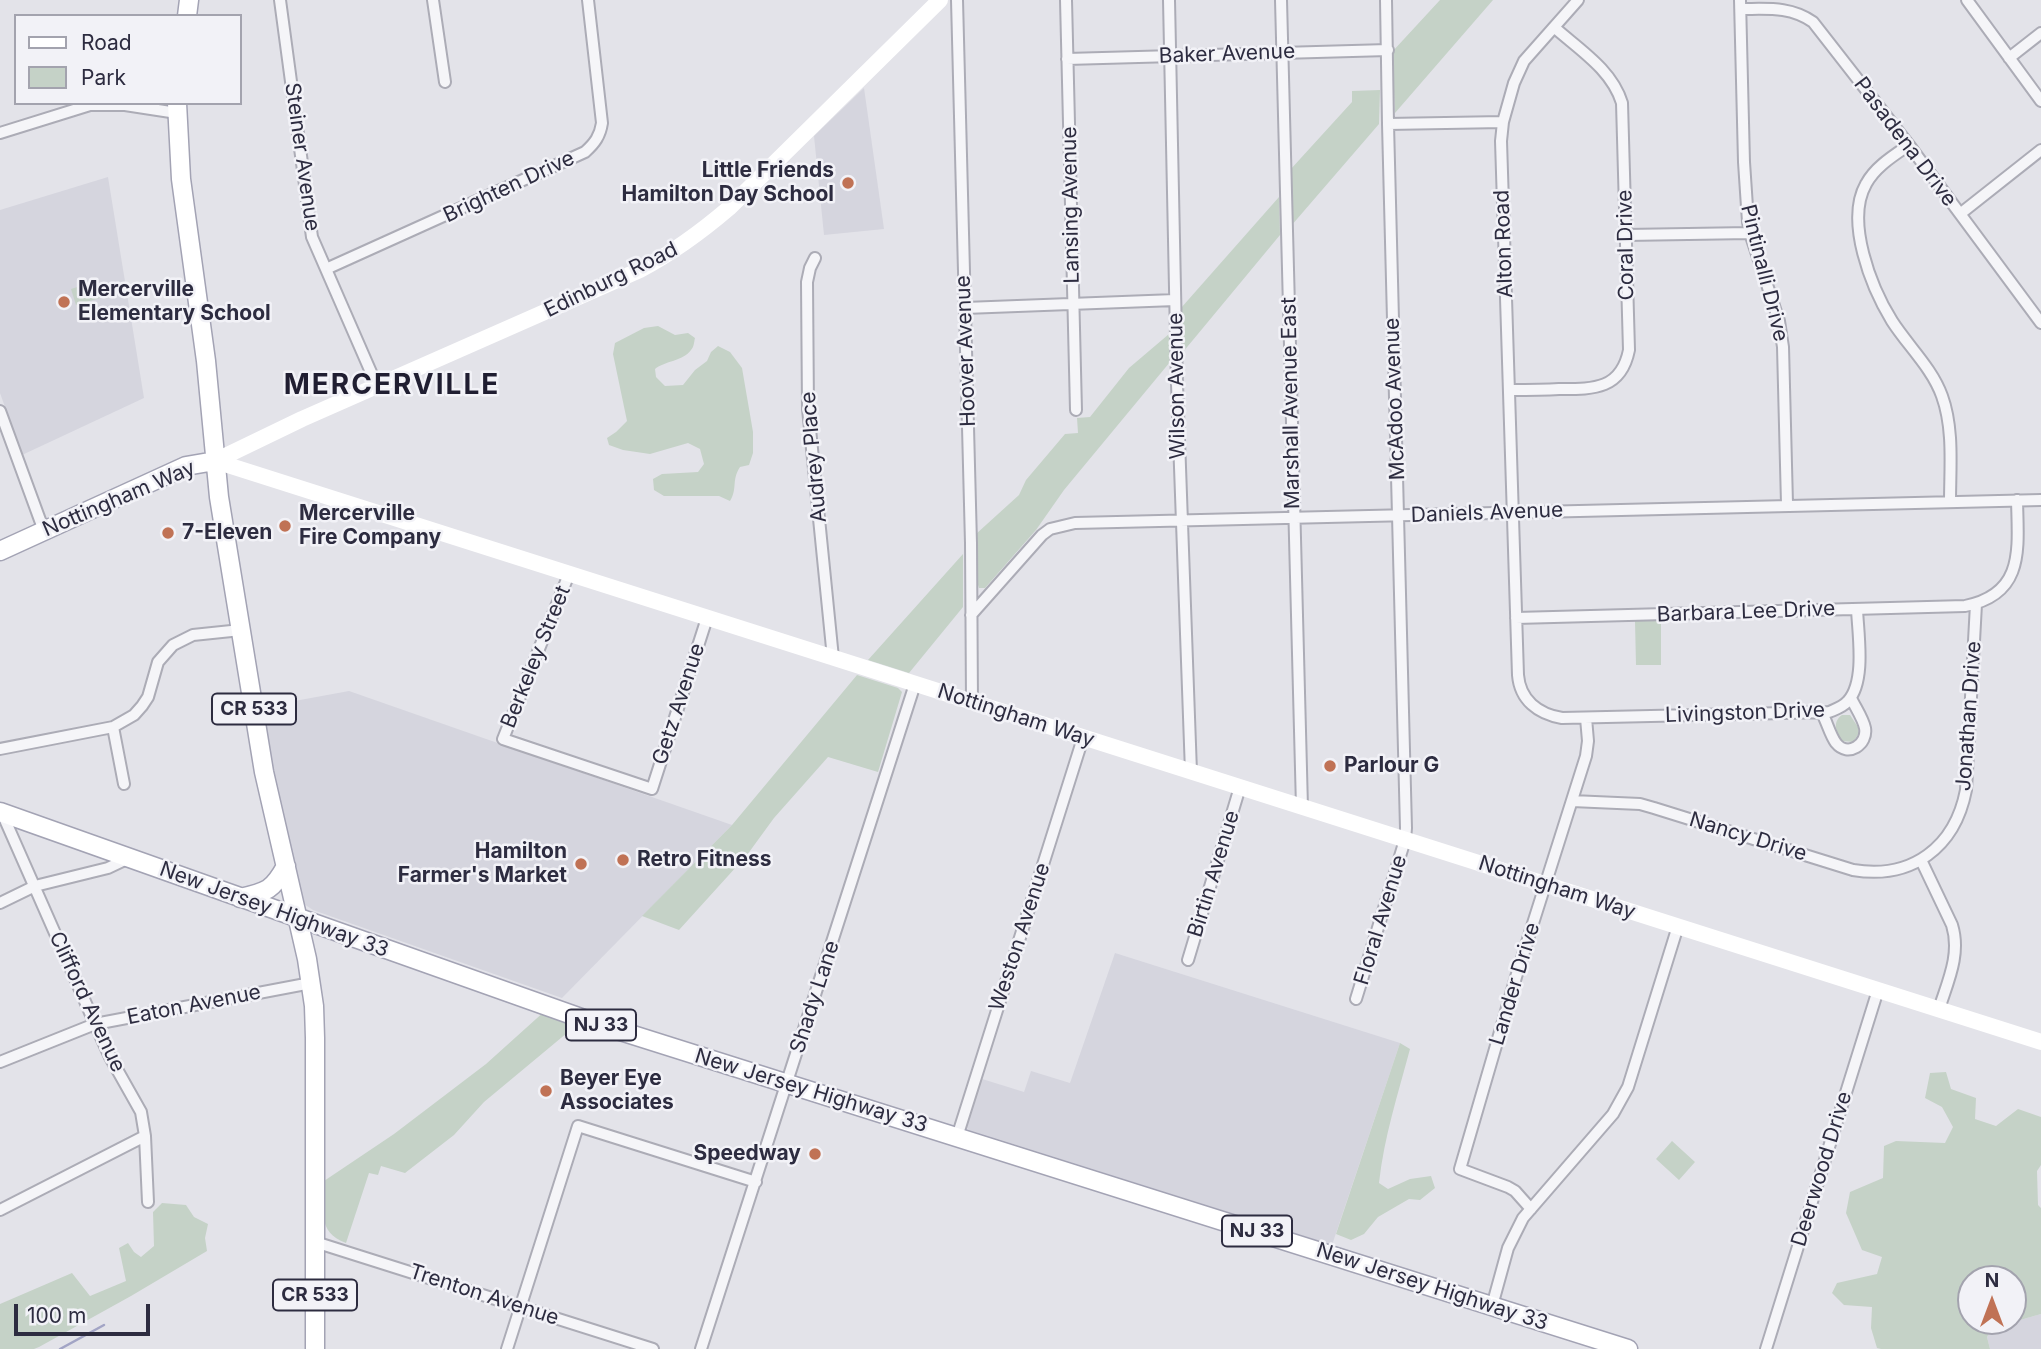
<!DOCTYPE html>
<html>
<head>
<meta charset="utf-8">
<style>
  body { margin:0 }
  #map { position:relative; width:2041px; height:1349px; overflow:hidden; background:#e3e3e9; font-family:Inter,sans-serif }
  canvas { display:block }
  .legend { position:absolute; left:14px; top:14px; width:228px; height:91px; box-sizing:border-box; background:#f2f2f7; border:2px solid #a3a3ae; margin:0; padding:9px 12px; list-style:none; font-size:21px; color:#2d2c40 }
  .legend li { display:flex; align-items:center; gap:14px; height:35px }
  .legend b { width:35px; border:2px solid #a3a3ae }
  .north { position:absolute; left:1957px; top:1265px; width:70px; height:70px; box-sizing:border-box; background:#f2f2f7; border:2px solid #a3a3ae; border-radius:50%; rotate:0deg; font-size:19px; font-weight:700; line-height:28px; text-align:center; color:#2d2c40 }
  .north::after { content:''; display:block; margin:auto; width:24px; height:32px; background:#c07255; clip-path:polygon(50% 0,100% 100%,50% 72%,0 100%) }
  .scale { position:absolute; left:14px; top:1304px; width:136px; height:32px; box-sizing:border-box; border:4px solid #2d2c40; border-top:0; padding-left:9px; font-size:21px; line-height:24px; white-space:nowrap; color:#2d2c40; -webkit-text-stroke:5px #f2f2f7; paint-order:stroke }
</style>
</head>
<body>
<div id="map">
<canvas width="2041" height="1349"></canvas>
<ul class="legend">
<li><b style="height:9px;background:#fff"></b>Road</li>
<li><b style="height:19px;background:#c5d2c7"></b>Park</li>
</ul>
<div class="north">N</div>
<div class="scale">100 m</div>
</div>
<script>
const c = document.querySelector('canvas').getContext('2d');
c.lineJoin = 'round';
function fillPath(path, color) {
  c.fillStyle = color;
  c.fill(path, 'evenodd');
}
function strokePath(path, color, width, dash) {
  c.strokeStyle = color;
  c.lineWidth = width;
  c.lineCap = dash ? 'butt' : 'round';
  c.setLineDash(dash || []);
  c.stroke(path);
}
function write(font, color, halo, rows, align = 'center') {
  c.font = font + ' Inter,sans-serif';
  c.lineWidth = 5;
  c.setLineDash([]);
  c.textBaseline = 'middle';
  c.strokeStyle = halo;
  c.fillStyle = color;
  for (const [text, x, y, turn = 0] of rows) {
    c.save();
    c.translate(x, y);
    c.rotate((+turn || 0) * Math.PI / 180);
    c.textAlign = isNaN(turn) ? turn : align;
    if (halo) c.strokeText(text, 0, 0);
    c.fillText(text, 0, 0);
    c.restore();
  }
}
fillPath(new Path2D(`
  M864,88L884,229L824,235L814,136Z
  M108,177L144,398L22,455L0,393V210Z
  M349,691L732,825L562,998L313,910L304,904L300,896L284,827L262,707Z
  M1115,953L1400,1043L1332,1245L969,1130L965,1126L979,1078L1024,1092L1031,1071L1070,1083Z
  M2041,1314V1349H1990L1987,1337L1992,1328Z`), '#d5d5de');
fillPath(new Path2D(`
  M1440,0H1493L1395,113L1392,52Z
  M1380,90L1379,124L1291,226L1290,170L1352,102V91Z
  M1279,197L1280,235L1183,352L1181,308Z
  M93,282L100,298L76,305L71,289Z
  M658,326L675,335L688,333L695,338C694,342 694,347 691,350C683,361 665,361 655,369L656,377L665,386L683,385L695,370L707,361L711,352L718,346L730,352L742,368L753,432V453L749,465L740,467C731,481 738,488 730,501L719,496H664L654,490L653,479L662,474L698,472L704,464L700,449L688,443L650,454L623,450L609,445L607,438L616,432L627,421L613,354L615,343L644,328Z
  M1169,334L1170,362L1064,490L1036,530L985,588H979L978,585L976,534L1019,495L1026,480L1065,434L1078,433L1077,418L1090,417L1129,368Z
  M963,554V607L909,673L868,660Z
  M1635,621H1661V665H1636Z
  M857,675L898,688L902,692L878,772L828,757L774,818L747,855L679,930L642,916L732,825Z
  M1842,715H1850L1858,727L1859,733L1853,742L1842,741C1836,732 1832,722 1842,715Z
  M546,1010L579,1023L484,1102L454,1135L405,1173L381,1166L378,1175L369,1173L346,1243C316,1232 324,1208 324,1181L394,1134L486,1064Z
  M1400,1043L1410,1049C1398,1094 1384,1137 1379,1183L1388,1189L1410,1179L1431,1176L1435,1188L1420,1200L1409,1199L1378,1217L1364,1234L1351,1240L1336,1234Z
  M1946,1072L1951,1089L1976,1098L1975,1119L1996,1126L2018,1109L2041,1117V1165L2037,1171L2038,1205L2041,1208V1314L1992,1328L1987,1337L1990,1349H1881L1877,1348L1871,1328L1872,1307L1844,1305L1832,1293L1837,1283L1877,1274L1882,1257L1862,1250L1846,1213L1850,1192L1883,1178L1884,1146L1896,1141L1945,1143L1953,1127L1942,1107L1925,1098L1930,1073ZM1971,1279H2013V1321H1971Z
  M1672,1141L1695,1162L1679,1180L1656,1159Z
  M162,1203L186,1205L194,1217L208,1224L205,1238L207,1251L131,1296L39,1347L34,1349H0V1304L72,1273L90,1296L126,1281L119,1248L128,1243L134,1252L141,1257L154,1246L153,1212Z`), '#c5d2c7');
strokePath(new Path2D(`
  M60,1349L104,1325`), '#a2a4c5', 2.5);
const street = new Path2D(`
  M280,0L312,237L377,386
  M433,0L445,82
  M957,0L971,543L972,702
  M1066,0L1076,410
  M1169,0L1177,384L1191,772
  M1281,0L1302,807
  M1578,0L1524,61L1514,83L1503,122L1501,141L1518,675C1520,700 1538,714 1562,718L1829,712C1836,709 1843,707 1848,701C1866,681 1858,634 1857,609
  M1740,0L1744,162L1748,222L1750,233L1779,321L1783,347L1787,504
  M1967,0L2041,101
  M1741,9C1767,9 1790,6 1813,22L1909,145L2041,323
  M2009,58L2041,33
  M1067,59L1388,50
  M1388,124L1503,122
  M0,133L90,105H125L177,113
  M1909,145C1893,156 1875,167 1866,184C1845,221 1871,287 1892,321C1908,346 1932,368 1942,396C1954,429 1950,468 1950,502
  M1960,214L2041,150
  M1626,235L1750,233
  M815,258L810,268L807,282L808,409L833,658
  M326,269L585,152C595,143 600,136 602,123L588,0
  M965,308L1175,300
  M1509,390C1526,390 1543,390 1559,389C1593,389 1621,390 1629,350L1622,103C1612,70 1580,50 1555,28
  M0,411L44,531
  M569,574L503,739L652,789L707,618
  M971,615L1042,535L1050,529L1075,523L2041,500
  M1516,618L1965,606C2025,594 2018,549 2017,500
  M1822,713C1827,722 1830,735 1836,743C1848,758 1868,744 1865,728C1863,718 1855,707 1851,698
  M113,727L124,784
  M0,749L113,727L134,715L142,706L148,697L158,662L173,645L193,635L241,630
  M1572,801L1640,804L1654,808L1853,870C1912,880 1955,847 1966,790L1976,604
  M2,813L95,1024L110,1057L141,1112L145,1136L148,1202
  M1921,860L1952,925C1961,954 1948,981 1939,1009
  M0,903L35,886L108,868L129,858
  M1188,960L1240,787
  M1356,999L1405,840L1406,828L1388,124L1386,0
  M0,1062L95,1024L311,983
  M957,1137L1083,738
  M1531,1209L1515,1191L1508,1187L1460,1169L1516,977L1586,756L1588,741L1586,718
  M0,1210L145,1136
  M315,1242L653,1349
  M1492,1306L1508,1248L1523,1218L1613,1114L1628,1087L1678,926
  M507,1349L578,1126L756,1182
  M701,1349L915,684
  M1766,1349L1878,990`);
const primary = new Path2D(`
  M187,16L189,0
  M177,103L181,179L206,361L219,497L264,772L307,959L314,1006L315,1038V1349
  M0,551L186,466L215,461
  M0,812L595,1023L1628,1349
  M240,898C267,892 273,890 286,866`);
strokePath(street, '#acacb6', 14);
strokePath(primary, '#a3a3b4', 21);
strokePath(street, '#f5f5f8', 10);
strokePath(new Path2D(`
  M215,461L2041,1042
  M215,461L302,419L640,270C672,253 701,232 729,208L940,0`), '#fff', 16);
strokePath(primary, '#fff', 18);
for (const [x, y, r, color] of [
  [848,183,7,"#c07255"],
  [64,302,7,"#c07255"],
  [285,526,7,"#c07255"],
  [168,533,7,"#c07255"],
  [1330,766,7,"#c07255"],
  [623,860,7,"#c07255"],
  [581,864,7,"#c07255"],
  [546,1091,7,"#c07255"],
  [815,1154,7,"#c07255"]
]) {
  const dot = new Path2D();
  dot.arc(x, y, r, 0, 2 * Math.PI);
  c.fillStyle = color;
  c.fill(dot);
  strokePath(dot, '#f2f2f7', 2.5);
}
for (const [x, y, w] of [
  [254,709,84],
  [601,1025,70],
  [1257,1231,70],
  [315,1295,84]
]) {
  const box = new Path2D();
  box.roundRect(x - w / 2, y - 15.5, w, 31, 5);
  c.fillStyle = '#f2f2f7';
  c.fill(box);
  strokePath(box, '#2d2c40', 2);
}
write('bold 19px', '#2d2c40', null, [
  ["CR 533",254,709],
  ["NJ 33",601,1025],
  ["NJ 33",1257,1231],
  ["CR 533",315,1295]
]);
write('21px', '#2d2c40', '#f2f2f7', [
  ["Baker Avenue",1227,54,-2],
  ["Pasadena Drive",1905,142,53],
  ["Steiner Avenue",302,157,82],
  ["Brighten Drive",509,187,-25],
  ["Lansing Avenue",1071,205,-91],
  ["Alton Road",1504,244,-92],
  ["Coral Drive",1626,245,-91],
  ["Pintinalli Drive",1764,273,76],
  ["Edinburg Road",611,280,-26],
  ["Hoover Avenue",966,351,-92],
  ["Wilson Avenue",1177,386,-91],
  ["McAdoo Avenue",1395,399,-92],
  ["Marshall Avenue East",1291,403,-91],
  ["Audrey Place",814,457,-95],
  ["Nottingham Way",119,499,-23],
  ["Daniels Avenue",1487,513,-2],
  ["Barbara Lee Drive",1746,612,-2],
  ["Berkeley Street",536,657,-68],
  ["Getz Avenue",679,704,-72],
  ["Livingston Drive",1745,713,-2],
  ["Nottingham Way",1016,716,18],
  ["Jonathan Drive",1969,716,-86],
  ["Nancy Drive",1748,837,17],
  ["Birtin Avenue",1214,874,-73],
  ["Nottingham Way",1557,888,18],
  ["New Jersey Highway 33",274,910,20],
  ["Floral Avenue",1381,920,-73],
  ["Weston Avenue",1020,937,-72],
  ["Lander Drive",1515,984,-73],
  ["Shady Lane",815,997,-72],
  ["Clifford Avenue",87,1002,65],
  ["Eaton Avenue",194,1005,-11],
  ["New Jersey Highway 33",811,1091,17],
  ["Deerwood Drive",1822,1169,-73],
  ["New Jersey Highway 33",1432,1287,18],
  ["Trenton Avenue",484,1295,18]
]);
write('bold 21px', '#2d2c40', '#f2f2f7', [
  ["Little Friends",834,171,"right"],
  ["Hamilton Day School",834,195,"right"],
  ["Mercerville",78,290],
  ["Elementary School",78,314],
  ["Mercerville",299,514],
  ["Fire Company",299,538],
  ["7-Eleven",182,533],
  ["Parlour G",1344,766],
  ["Hamilton",567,852,"right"],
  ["Farmer's Market",567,876,"right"],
  ["Retro Fitness",637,860],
  ["Beyer Eye",560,1079],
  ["Associates",560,1103],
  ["Speedway",801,1154,"right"]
], 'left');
c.letterSpacing = '2px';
write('bold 28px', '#201e31', '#f2f2f7', [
  ["MERCERVILLE",392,386]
]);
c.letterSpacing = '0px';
</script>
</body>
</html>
